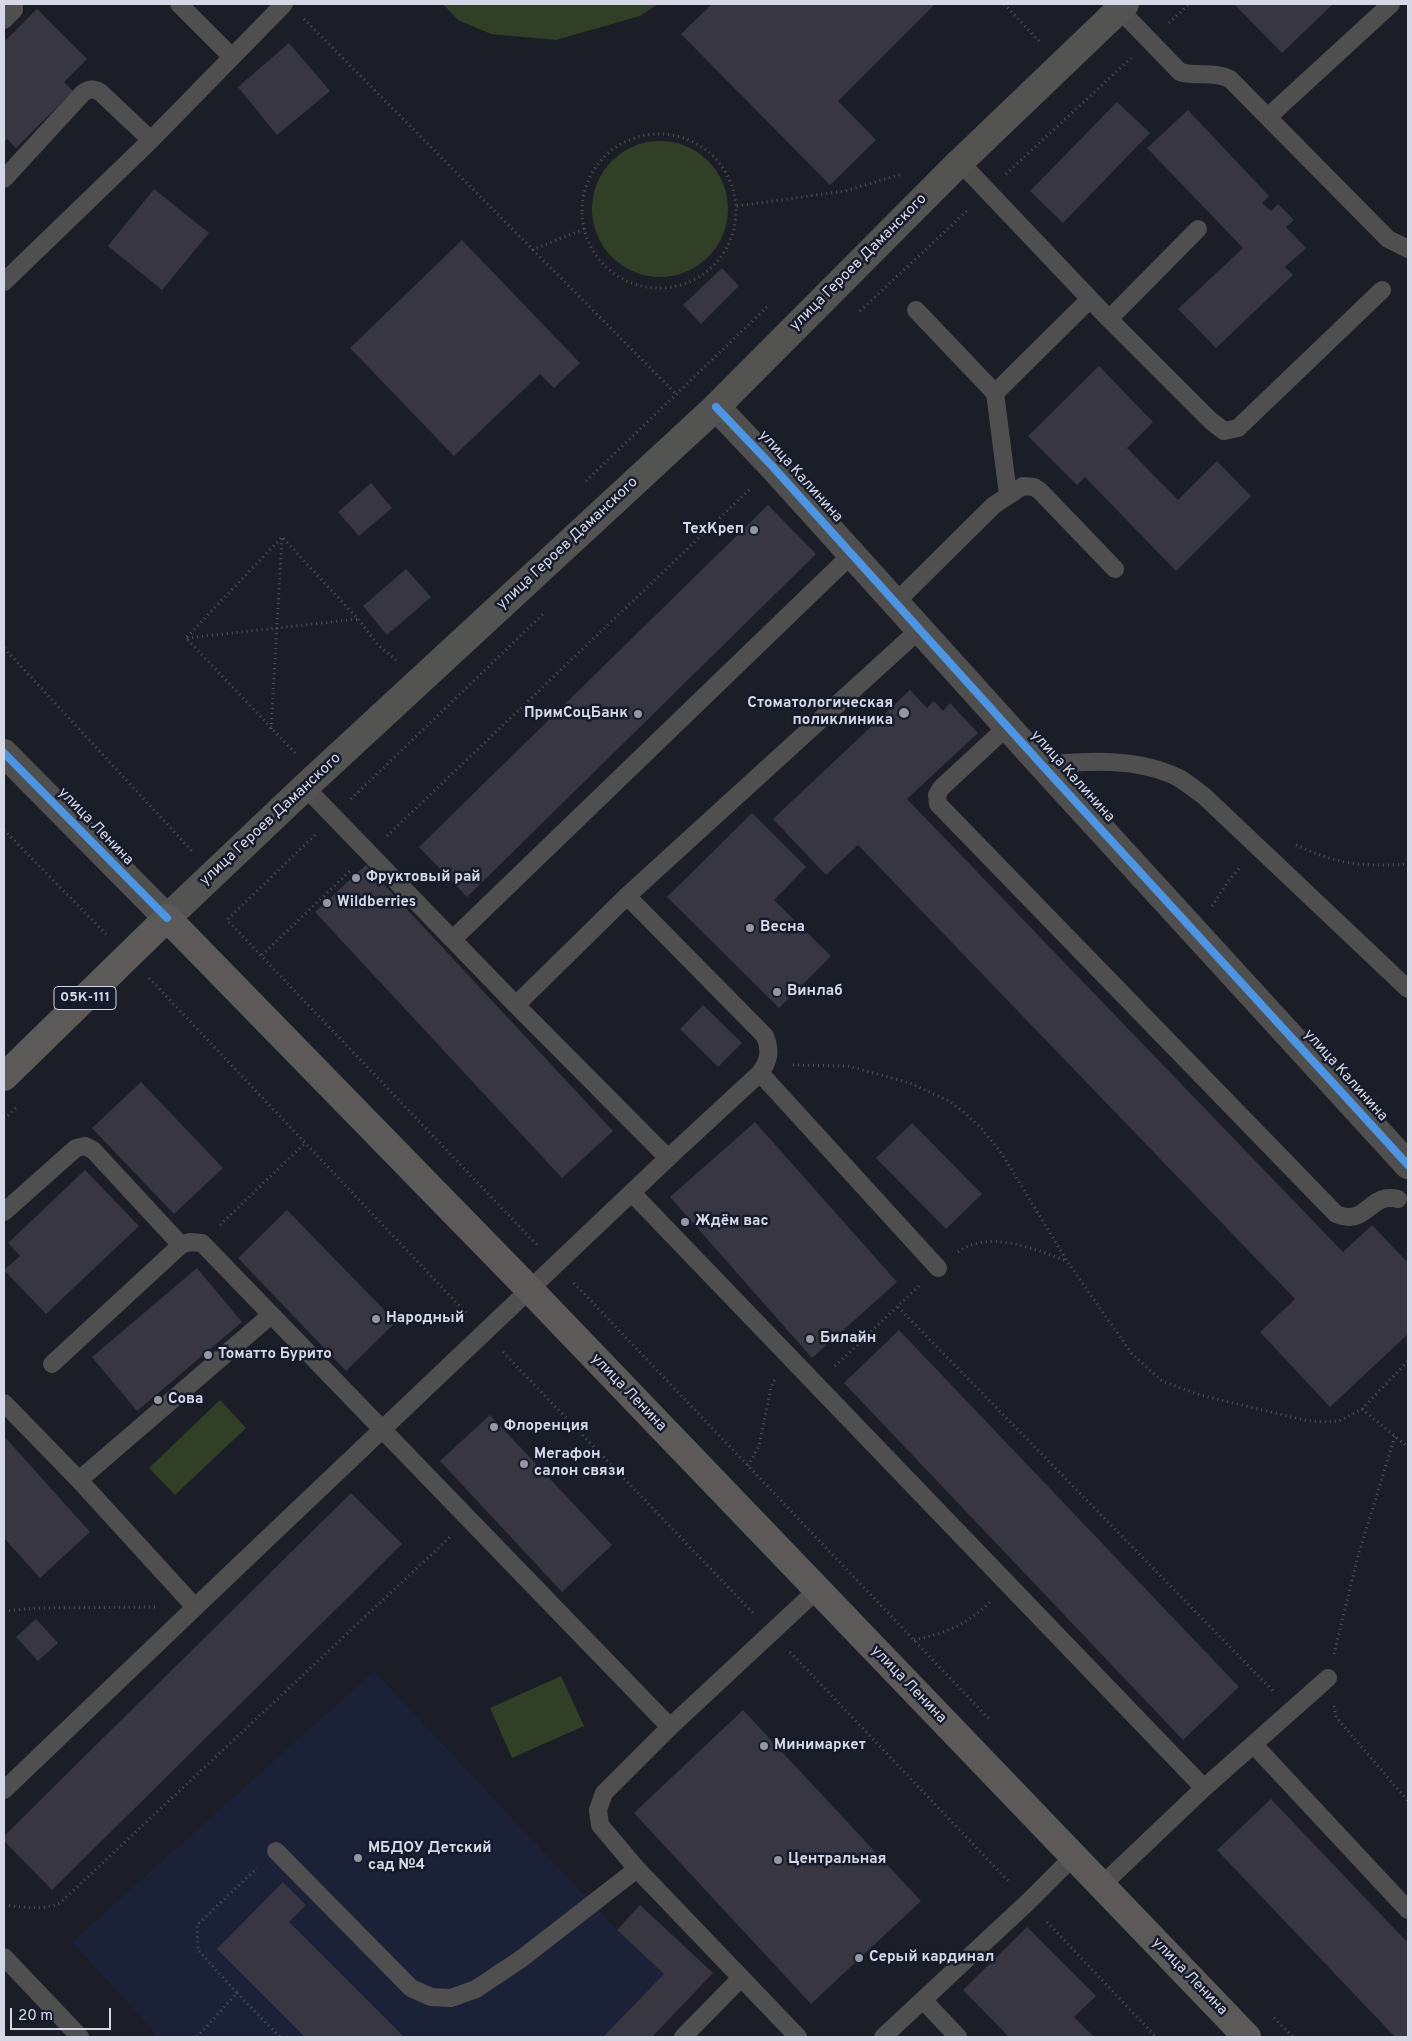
<!DOCTYPE html>
<html>
<head>
<meta charset="utf-8">
<style>
  body { margin:0 }
  #map { position:relative; width:1412px; height:2041px; overflow:hidden; background:#1b1e27; font-family:Overpass,sans-serif }
  canvas { display:block }
  .frame { position:absolute; inset:0; border:5px solid #d6d9e5; pointer-events:none }
  .scale { position:absolute; left:10px; top:2008px; width:101px; height:22px; box-sizing:border-box; border:2px solid #d6d9e5; border-top:0; padding-left:6px; font-size:15px; line-height:18px; white-space:nowrap; color:#d6d9e5; -webkit-text-stroke:4px #161b2c; paint-order:stroke }
</style>
</head>
<body>
<div id="map">
<canvas width="1412" height="2041"></canvas>
<div class="frame"></div>
<div class="scale">20 m</div>
</div>
<script>
const c = document.querySelector('canvas').getContext('2d');
c.lineJoin = 'round';
function fillPath(path, color) {
  c.fillStyle = color;
  c.fill(path, 'evenodd');
}
function strokePath(path, color, width, dash) {
  c.strokeStyle = color;
  c.lineWidth = width;
  c.lineCap = dash ? 'butt' : 'round';
  c.setLineDash(dash || []);
  c.stroke(path);
}
function write(font, color, halo, rows, align = 'center') {
  c.font = font + ' Overpass,sans-serif';
  c.lineWidth = 5;
  c.setLineDash([]);
  c.textBaseline = 'middle';
  c.strokeStyle = halo;
  c.fillStyle = color;
  for (const [text, x, y, turn = 0] of rows) {
    c.save();
    c.translate(x, y);
    c.rotate((+turn || 0) * Math.PI / 180);
    c.textAlign = isNaN(turn) ? turn : align;
    if (halo) c.strokeText(text, 0, 0);
    c.fillText(text, 0, 0);
    c.restore();
  }
}
fillPath(new Path2D(`
  M374,1671L617,1930L664,1974L603,2037H153L154,2032L72,1942Z`), '#1b2136');
fillPath(new Path2D(`
  M443,4H658L640,16L556,40L491,34L458,20Z
  M592 209a68 68 0 1 1 136 0a68 68 0 1 1-136 0Z
  M220,1400L246,1428L175,1495L149,1468Z
  M561,1676L584,1726L512,1758L490,1708Z`), '#303f26');
fillPath(new Path2D(`
  M712,4H935L838,101L876,140L830,185L681,34Z
  M1234,4H1333L1282,53Z
  M37,9L87,59L64,82L73,91L16,148L7,139L4,142V42Z
  M289,43L330,91L277,135L238,87Z
  M1117,102L1150,133L1063,223L1030,191Z
  M1188,110L1269,196L1262,203L1271,211L1278,204L1294,220L1286,227L1306,248L1285,267L1293,275L1216,348L1178,309L1243,248L1147,148Z
  M154,189L209,233L162,290L108,246Z
  M462,240L580,363L554,388L540,374L454,456L350,348Z
  M722,268L739,286L701,324L683,305Z
  M1099,366L1153,422L1127,448L1178,500L1217,461L1251,496L1176,571L1085,477L1077,485L1028,436Z
  M371,483L392,508L359,536L338,512Z
  M768,505L816,554L467,897L419,847Z
  M406,569L431,597L387,635L363,606Z
  M910,690L927,708L934,701L943,711L950,703L978,733L907,799L1343,1252L1372,1225L1408,1263V1334L1330,1407L1260,1332L1295,1299L858,845L826,875L773,819Z
  M752,813L806,867L774,900L831,956L779,1008L667,897Z
  M366,865L613,1131L562,1178L315,912Z
  M703,1005L742,1043L718,1067L680,1029Z
  M141,1082L223,1168L174,1214L92,1128Z
  M755,1122L897,1282L812,1358L670,1197Z
  M912,1123L982,1194L946,1229L876,1158Z
  M85,1170L139,1226L46,1314L4,1270L20,1256L8,1243Z
  M287,1210L396,1322L346,1371L238,1258Z
  M197,1268L242,1322L137,1411L92,1357Z
  M899,1330L1239,1687L1183,1740L844,1383Z
  M490,1415L612,1545L562,1592L440,1461Z
  M4,1436L90,1532L40,1578L4,1538Z
  M351,1493L402,1544L52,1890L4,1841V1836Z
  M36,1619L58,1643L38,1661L16,1637Z
  M743,1710L921,1901L811,2004L634,1813Z
  M1271,1799L1408,1943V2037H1395L1217,1850Z
  M283,1882L306,1905L289,1922L404,2037H305L217,1949Z
  M640,1905L713,1973L652,2037H603L664,1974L617,1930Z
  M1027,1927L1096,1996L1074,2017L1094,2037H1009L963,1990Z`), '#383640');
strokePath(new Path2D(`
  M1004,4L1040,42
  M304,19L676,394
  M1169,23L1189,4
  M582 211a77 77 0 1 1 154 0a77 77 0 1 1-154 0Z
  M1006,174L1131,58
  M737,206L845,191L902,174
  M532,250L584,229
  M860,311L969,209
  M586,481L769,305
  M187,638L358,619
  M4,648L192,851
  M271,729L282,538
  M295,753L186,638L282,537L358,619L378,645L397,661
  M351,799L543,614
  M4,830L106,934
  M315,835L227,920L538,1246
  M387,836L751,488
  M1296,845C1306,849 1316,854 1326,857C1351,866 1382,866 1408,864
  M1212,906L1227,883L1241,866
  M262,955L350,871
  M149,978L468,1315
  M793,1065L848,1066L910,1083L949,1101L965,1113L982,1129L1002,1154L1067,1261L1132,1354L1162,1381L1200,1395L1304,1420L1323,1422L1339,1421L1362,1409L1408,1361
  M4,1119L18,1106
  M220,1225L305,1143
  M958,1252C989,1229 1034,1249 1067,1261
  M574,1283L990,1720
  M898,1307L1274,1692
  M503,1352L753,1613
  M835,1366L919,1286
  M1362,1409L1408,1447
  M748,1466L759,1446L771,1387L775,1379
  M4,1611L37,1608L158,1607
  M914,1640C946,1633 966,1625 990,1602
  M790,1652L1010,1883
  M1334,1654L1358,1556L1395,1436
  M1334,1706L1336,1717L1408,1801
  M4,1905C23,1907 42,1911 60,1903L450,1537
  M1047,1922L1156,2037
  M237,1993L280,2037
  M1274,2018L1293,2037
  M197,2037L237,1993L198,1950L197,1925L257,1868`), '#555557', 3, [1, 4]);
strokePath(new Path2D(`
  M179,4L232,57
  M1119,9L1180,72C1197,77 1214,71 1230,79L1388,239L1408,249
  M4,20L14,10V4
  M1268,117L1391,4
  M960,162L1109,319L1198,229
  M4,179L83,93C89,89 93,88 100,92L151,140
  M4,282L151,140L284,4
  M916,310L995,393L1089,300
  M1109,319L1211,421L1224,431L1238,428L1382,290
  M995,393L1008,494
  M896,602L994,505L1023,486L1034,487L1040,491L1115,569
  M1008,726L941,788L937,795L938,804L1336,1214C1368,1227 1368,1192 1398,1199
  M1042,765C1087,761 1137,757 1179,778C1187,783 1196,790 1204,796L1408,989
  M627,896L765,1036C771,1051 769,1061 760,1073
  M453,939L851,555
  M516,1005L627,896L920,629
  M668,1158L760,1073L938,1268
  M632,1193L1204,1788
  M4,1212L76,1148L85,1146L93,1150L181,1245
  M52,1364L181,1245L190,1242L202,1243L670,1727L817,1590
  M4,1403L79,1480L194,1606
  M79,1480L271,1315
  M1254,1745L1408,1910
  M4,1790C224,1578 448,1369 668,1158L516,1005L305,787
  M276,1851L411,1988L431,1997L451,1998L476,1989L521,1959L637,1869L600,1825L598,1810L604,1793L670,1727
  M637,1869L798,2037
  M1101,1886L1204,1788L1328,1678
  M4,1957L80,2037
  M923,2000L958,2037
  M683,2037L740,1979
  M883,2037L1028,1902L1073,1857`), '#504f4f', 18);
strokePath(new Path2D(`
  M716,407L773,467L1042,765L1408,1165`), '#504f4f', 28);
strokePath(new Path2D(`
  M4,753L167,918`), '#504f4f', 28);
strokePath(new Path2D(`
  M167,918L305,787L716,407L960,162L1125,4`), '#535351', 28);
strokePath(new Path2D(`
  M4,1077L167,918L531,1291L1247,2037`), '#5b5a58', 28);
strokePath(new Path2D(`
  M716,407L773,467L1042,765L1408,1165
  M4,753L167,918`), '#4d94e3', 8);
for (const [x, y, r, color] of [
  [754,530,5,"#9598a2"],
  [904,713,6,"#9598a2"],
  [638,714,5,"#9598a2"],
  [356,878,5,"#9598a2"],
  [327,903,5,"#9598a2"],
  [750,928,5,"#9598a2"],
  [777,992,5,"#9598a2"],
  [685,1222,5,"#9598a2"],
  [376,1319,5,"#9598a2"],
  [810,1339,5,"#9598a2"],
  [208,1355,5,"#9598a2"],
  [158,1400,5,"#9598a2"],
  [494,1427,5,"#9598a2"],
  [524,1464,5,"#9598a2"],
  [764,1746,5,"#9598a2"],
  [358,1858,5,"#9598a2"],
  [778,1860,5,"#9598a2"],
  [859,1958,5,"#9598a2"]
]) {
  const dot = new Path2D();
  dot.arc(x, y, r, 0, 2 * Math.PI);
  c.fillStyle = color;
  c.fill(dot);
  strokePath(dot, '#161b2c', 2);
}
for (const [x, y, w] of [
  [85,998,62]
]) {
  const box = new Path2D();
  box.roundRect(x - w / 2, y - 11.5, w, 23, 4);
  c.fillStyle = '#161b2c';
  c.fill(box);
  strokePath(box, '#d6d9e5', 1);
}
write('bold 14px', '#d6d9e5', null, [
  ["05К-111",85,998]
]);
write('15px', '#d6d9e5', '#161b2c', [
  ["улица Героев Даманского",859,263,-45],
  ["улица Калинина",800,477,48],
  ["улица Героев Даманского",568,544,-43],
  ["улица Калинина",1072,777,48],
  ["улица Героев Даманского",271,820,-43],
  ["улица Ленина",95,827,46],
  ["улица Калинина",1345,1076,48],
  ["улица Ленина",628,1393,46],
  ["улица Ленина",908,1685,46],
  ["улица Ленина",1189,1977,46]
]);
write('bold 15px', '#d6d9e5', '#161b2c', [
  ["ТехКреп",744,530,"right"],
  ["Стоматологическая",893,704,"right"],
  ["поликлиника",893,721,"right"],
  ["ПримСоцБанк",628,714,"right"],
  ["Фруктовый рай",366,878],
  ["Wildberries",337,903],
  ["Весна",760,928],
  ["Винлаб",787,992],
  ["Ждём вас",695,1222],
  ["Народный",386,1319],
  ["Билайн",820,1339],
  ["Томатто Бурито",218,1355],
  ["Сова",168,1400],
  ["Флоренция",504,1427],
  ["Мегафон",534,1455],
  ["салон связи",534,1472],
  ["Минимаркет",774,1746],
  ["МБДОУ Детский",368,1849],
  ["сад №4",368,1866],
  ["Центральная",788,1860],
  ["Серый кардинал",869,1958]
], 'left');
</script>
</body>
</html>
